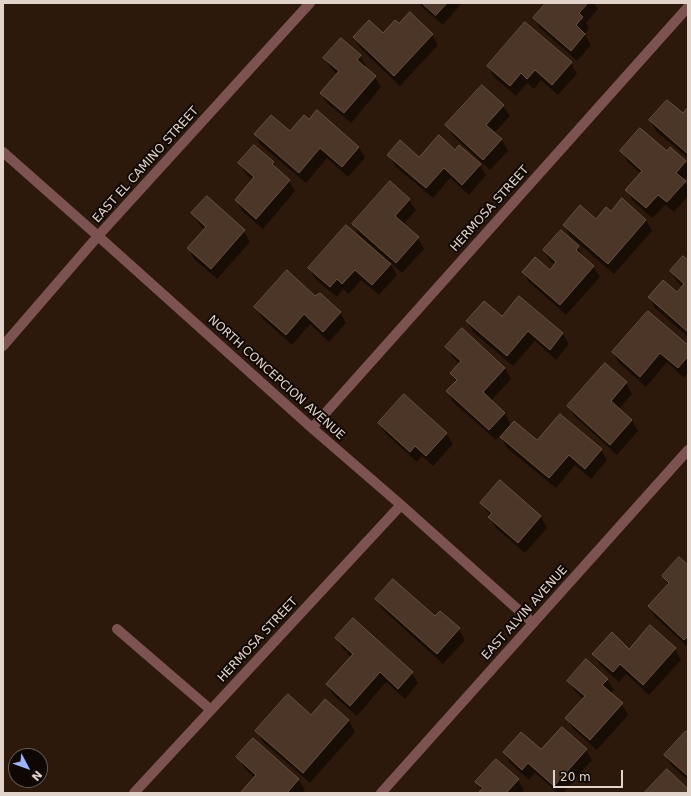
<!DOCTYPE html>
<html>
<head>
<meta charset="utf-8">
<style>
  body { margin:0 }
  #map { position:relative; width:691px; height:796px; overflow:hidden; background:#2d190b; font-family:"DejaVu Sans",sans-serif }
  canvas { display:block }
  .frame { position:absolute; inset:0; border:4px solid #e3d4cb; pointer-events:none }
  .north { position:absolute; left:8px; top:748px; width:40px; height:40px; box-sizing:border-box; background:#0f0703; border:1px solid #645953; border-radius:50%; rotate:131deg; font-size:11px; font-weight:700; line-height:16px; text-align:center; color:#e3d4cb }
  .north::after { content:''; display:block; margin:auto; width:14px; height:18px; background:#9fb3fd; clip-path:polygon(50% 0,100% 100%,50% 72%,0 100%) }
  .scale { position:absolute; left:553px; top:770px; width:70px; height:18px; box-sizing:border-box; border:2px solid #e3d4cb; border-top:0; padding-left:5px; font-size:12px; line-height:14px; white-space:nowrap; color:#e3d4cb; -webkit-text-stroke:3px #0f0703; paint-order:stroke }
</style>
</head>
<body>
<div id="map">
<canvas width="691" height="796"></canvas>
<div class="frame"></div>
<div class="north">N</div>
<div class="scale">20 m</div>
</div>
<script>
const c = document.querySelector('canvas').getContext('2d');
c.lineJoin = 'round';
function fillPath(path, color) {
  c.fillStyle = color;
  c.fill(path, 'evenodd');
}
function strokePath(path, color, width, dash) {
  c.strokeStyle = color;
  c.lineWidth = width;
  c.lineCap = dash ? 'butt' : 'round';
  c.setLineDash(dash || []);
  c.stroke(path);
}
function write(font, color, halo, rows, align = 'center') {
  c.font = font + ' "DejaVu Sans",sans-serif';
  c.lineWidth = 4;
  c.setLineDash([]);
  c.textBaseline = 'middle';
  c.strokeStyle = halo;
  c.fillStyle = color;
  for (const [text, x, y, turn = 0] of rows) {
    c.save();
    c.translate(x, y);
    c.rotate((+turn || 0) * Math.PI / 180);
    c.textAlign = isNaN(turn) ? turn : align;
    if (halo) c.strokeText(text, 0, 0);
    c.fillText(text, 0, 0);
    c.restore();
  }
}
fillPath(new Path2D(`
  M420,3H462L443,25L422,7Z
  M547,3H594L598,9L586,23L589,28L584,34L591,45L577,61L540,28L534,18Z
  M399,25L432,35L438,45L400,86L360,48L354,38L383,35Z
  M360,56L366,66L365,68L375,77L381,87L351,123L327,103L321,93L337,74L331,69L325,58Z
  M571,63L577,74L558,95L541,80L534,89L527,83L516,96L494,77L488,66Z
  M483,86L503,106L510,116L494,133L502,140L508,151L490,170L453,136L447,125Z
  M688,109V158L656,131L650,121L683,115Z
  M290,133L359,147L365,158L348,177L327,158L306,183L261,145L255,134Z
  M455,151L480,165L486,175L469,195L450,178L433,198L395,166L389,155L419,158Z
  M622,152L667,153L685,162L688,166V176L684,181L688,187V196L674,212L665,205L652,218L633,201L627,190L641,174L628,162Z
  M273,162L278,171L289,181L295,191L263,229L242,211L236,200L253,180L246,174L239,163Z
  M390,182L409,200L416,210L403,225L418,238L424,249L402,273L389,261L397,275L379,295L361,280L349,294L343,289L337,297L315,279L309,268L376,252L377,251L359,235L353,224Z
  M611,212L646,220L652,231L614,274L570,236L564,225L596,220Z
  M193,213L244,231L250,242L217,279L194,259L188,248L205,230L199,224Z
  M578,247L584,258L593,266L600,277L566,315L529,282L523,272L550,271L555,265L550,261L544,251Z
  M688,261V337L655,308L649,297L677,294L683,287L677,282L671,271Z
  M315,297L340,312L346,323L329,342L310,324L292,345L262,318L256,307Z
  M519,297L563,334L569,344L556,360L535,341L513,366L473,332L467,321L502,317Z
  M447,347L505,368L511,379L491,401L505,414L511,425L538,442L601,450L607,460L591,479L575,465L556,488L507,448L500,436L496,440L453,402L447,391L456,382L451,374L460,364L453,358Z
  M688,347V373L684,378L667,362L646,387L619,363L613,353Z
  M605,364L626,383L632,394L619,409L632,420L638,431L617,455L574,416L568,406Z
  M379,424L446,433L453,444L433,466L422,456L417,462L386,434Z
  M500,482L541,517L547,528L525,553L496,528L489,517L490,516L481,503Z
  M688,567V647L655,617L649,606L668,585L663,576Z
  M376,599L435,618L440,612L459,629L465,640L443,664L382,609Z
  M336,639L412,673L418,683L405,699L386,682L357,716L333,695L327,684L351,657L343,649Z
  M675,649L681,660L649,695L626,674L619,682L600,665L594,654L629,650Z
  M607,679L614,690L610,694L622,704L628,715L597,750L573,729L567,718L583,699L575,691L568,681Z
  M325,701L349,721L355,732L310,783L263,742L257,731L311,716Z
  M688,735V780L672,766L665,755Z
  M253,739L299,780L305,790L302,793H241L255,778L244,768L238,757Z
  M586,750L592,760L563,793H558L535,773L529,780L510,763L504,752Z
  M518,780L524,790L522,793H480L482,791L477,782Z`), '#0007');
const building = new Path2D(`
  M422,3H447L436,15Z
  M546,3H588L579,13L583,17L576,25L585,34L571,51L533,18Z
  M410,12L433,34L394,76L353,37L369,20L383,33L395,20L399,23Z
  M525,22L572,62L552,85L535,70L527,79L521,73L510,86L487,66Z
  M341,38L361,55L357,60L376,76L344,113L320,93L339,71L323,58Z
  M482,85L504,105L486,125L502,139L483,160L445,125Z
  M667,100L683,113L688,107V154L649,120Z
  M317,110L359,147L342,167L320,148L299,173L254,134L271,115L290,131L304,115L309,119Z
  M640,128L667,151L670,147L686,161L676,173L686,181L667,202L658,195L646,208L625,190L642,171L620,151Z
  M439,135L455,150L459,145L481,164L462,185L444,168L426,188L387,155L400,140L419,157Z
  M254,145L274,162L272,164L290,180L256,219L235,200L254,177L238,163Z
  M390,181L410,199L395,216L419,237L396,263L352,224Z
  M207,196L245,230L211,269L187,248L206,227L191,213Z
  M622,198L646,220L608,264L563,225L580,205L596,219L606,207L611,211Z
  M346,225L391,264L372,285L355,270L342,284L337,279L330,287L308,268Z
  M561,230L579,246L576,250L594,266L560,305L522,272L535,257L550,270L556,262L543,250Z
  M683,256L688,260V332L648,297L663,280L677,292L684,284L670,271Z
  M287,270L315,296L320,293L341,312L323,332L304,314L286,335L254,307Z
  M519,296L563,333L550,350L528,331L507,356L466,321L484,301L502,316Z
  M648,311L688,345V356L678,368L660,353L640,377L612,352Z
  M462,328L505,368L483,392L505,413L489,430L446,391L457,380L450,373L461,361L445,347Z
  M605,363L627,382L611,401L632,420L610,445L567,406Z
  M404,394L447,433L426,456L415,446L410,452L378,423Z
  M560,414L602,449L585,469L569,455L549,478L500,437L514,421L537,440Z
  M500,480L541,516L518,543L488,517L492,513L480,503Z
  M679,557L688,565V636L684,640L648,606L669,583L662,576Z
  M393,579L435,616L440,611L460,628L437,654L375,599Z
  M353,618L413,672L398,689L380,672L350,706L326,684L353,654L335,638Z
  M650,625L676,648L643,685L620,664L613,672L592,654L612,632L629,649Z
  M586,659L608,679L602,685L623,703L590,740L565,718L585,696L567,681Z
  M288,694L311,715L325,699L349,720L303,773L255,731Z
  M562,727L587,749L554,786L528,763L522,770L503,752L521,732L541,749Z
  M686,731L688,733V776L664,755Z
  M253,738L299,779L287,793H240L256,775L236,757Z
  M496,759L519,779L506,793H478L483,788L475,782Z
  M667,769L688,789V793H644Z`);
fillPath(building, '#4c3627');
strokePath(building, '#695142', 1);
strokePath(new Path2D(`
  M3,152L98,236L312,428L401,505L533,623
  M3,346L98,236L310,3
  M312,428L688,7
  M117,629L211,710
  M134,793L401,505`), '#7d5352', 10);
strokePath(new Path2D(`
  M381,793L688,450`), '#7d5352', 10);
write('12px', '#e3d4cb', '#0f0703', [
  ["EAST EL CAMINO STREET",146,165,-48],
  ["HERMOSA STREET",490,209,-48],
  ["NORTH CONCEPCION AVENUE",276,378,42],
  ["EAST ALVIN AVENUE",525,613,-48],
  ["HERMOSA STREET",258,640,-47]
]);
</script>
</body>
</html>
